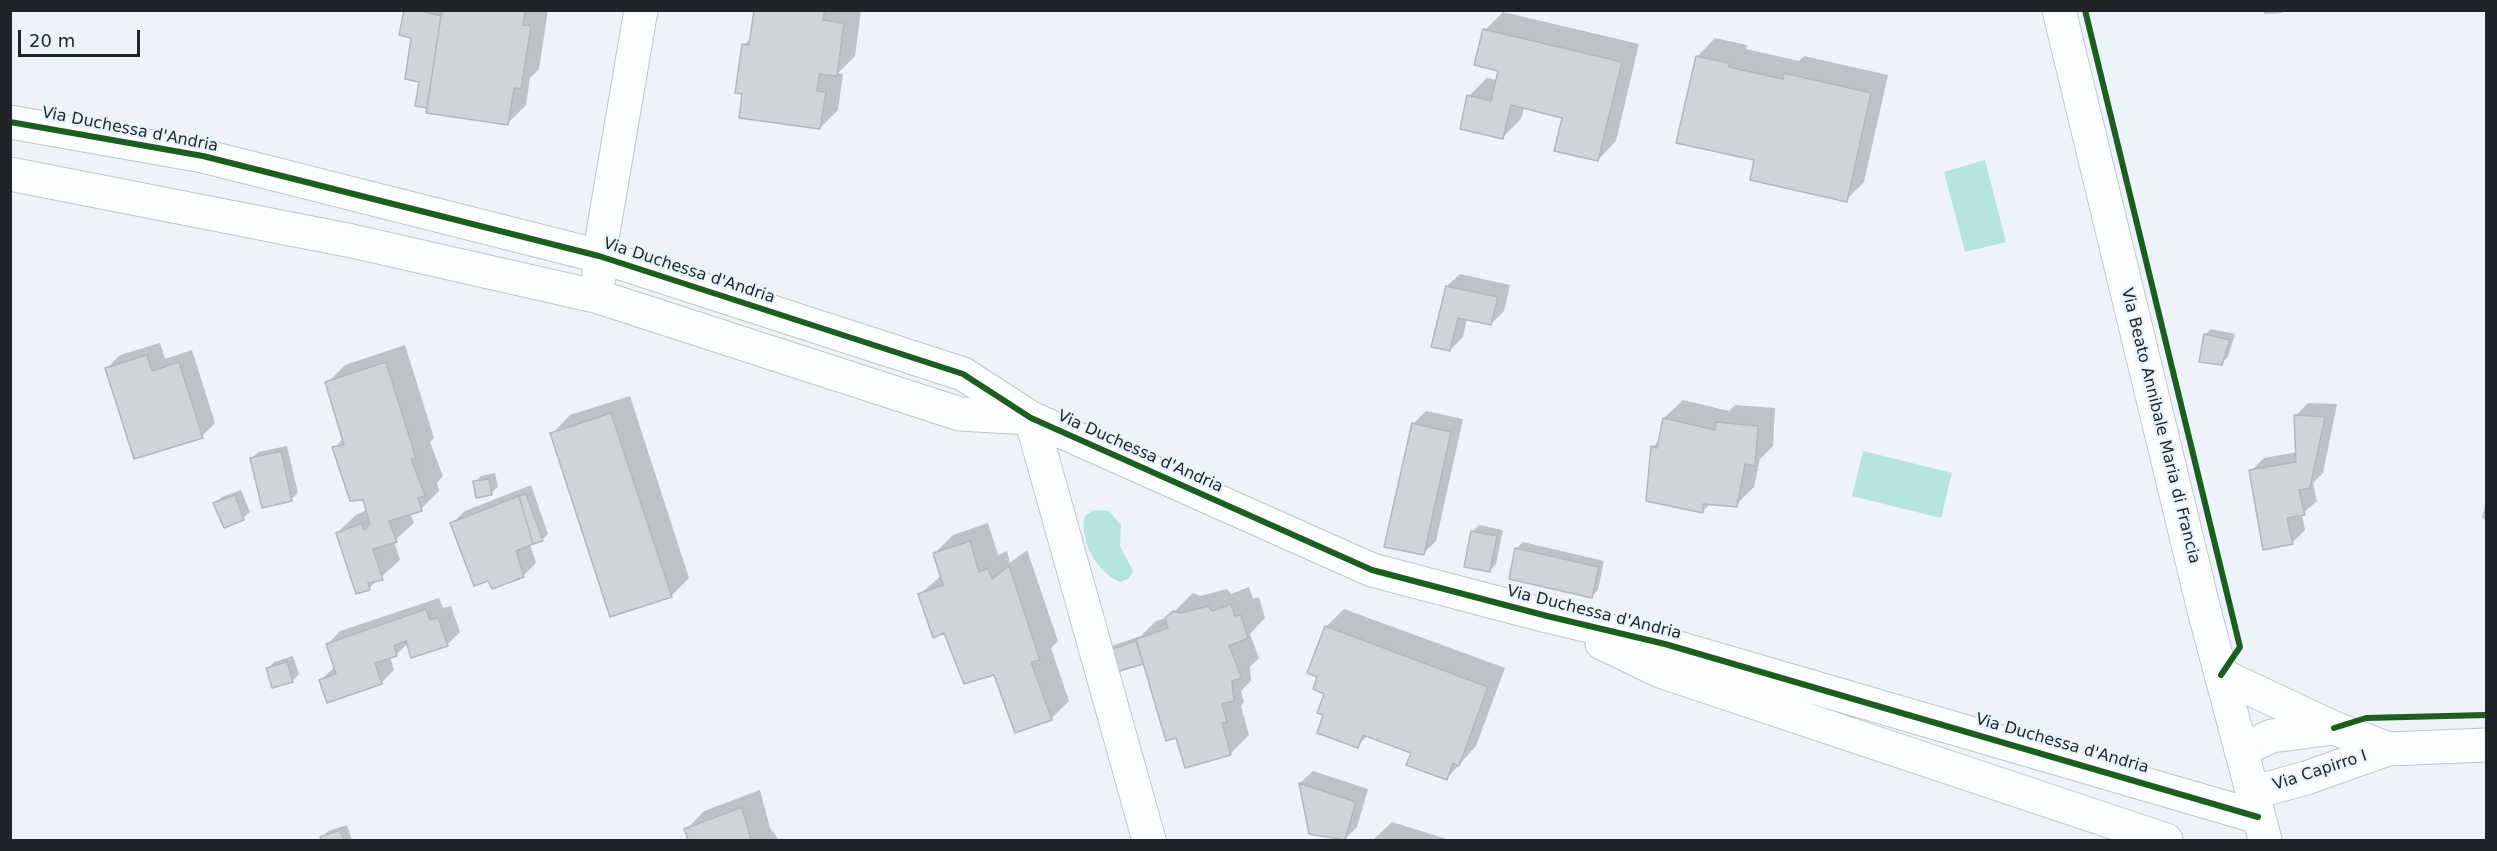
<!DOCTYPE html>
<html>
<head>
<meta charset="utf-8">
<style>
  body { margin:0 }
  #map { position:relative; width:2497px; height:851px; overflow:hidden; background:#edf3f8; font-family:"DejaVu Sans",sans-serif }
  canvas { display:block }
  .frame { position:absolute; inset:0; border:12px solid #1e2428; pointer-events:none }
  .scale { position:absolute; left:18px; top:30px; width:122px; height:27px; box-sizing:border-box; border:3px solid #1e2428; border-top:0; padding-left:8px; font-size:18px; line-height:21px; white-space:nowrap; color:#1e2428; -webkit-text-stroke:4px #e8f4fd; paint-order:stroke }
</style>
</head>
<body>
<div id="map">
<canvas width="2497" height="851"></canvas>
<div class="frame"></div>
<div class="scale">20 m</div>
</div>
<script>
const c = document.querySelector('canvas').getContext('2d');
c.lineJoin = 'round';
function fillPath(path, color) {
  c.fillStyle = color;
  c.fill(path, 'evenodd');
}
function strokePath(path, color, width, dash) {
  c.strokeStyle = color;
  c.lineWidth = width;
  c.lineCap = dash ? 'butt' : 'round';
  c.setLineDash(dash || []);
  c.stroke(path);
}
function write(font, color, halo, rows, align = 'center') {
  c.font = font + ' "DejaVu Sans",sans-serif';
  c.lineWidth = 5;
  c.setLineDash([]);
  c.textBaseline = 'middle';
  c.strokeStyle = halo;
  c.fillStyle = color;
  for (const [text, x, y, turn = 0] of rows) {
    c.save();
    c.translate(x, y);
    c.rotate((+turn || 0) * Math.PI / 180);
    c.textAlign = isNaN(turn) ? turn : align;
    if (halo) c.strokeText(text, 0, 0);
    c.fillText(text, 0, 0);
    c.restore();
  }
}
fillPath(new Path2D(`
  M1985,160L2006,242L1965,252L1944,172Z
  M1863,451L1952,473L1941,518L1852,496Z
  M1094,510L1109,511L1121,525L1120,546L1133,571L1129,578L1121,582C1098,575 1078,539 1085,516Z`), '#b6e4df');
fillPath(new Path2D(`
  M406,10H548L539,69L530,78L526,105L507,124L421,81Z
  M756,10H861L855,56L838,73L843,74L838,110L820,128L744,93V45L752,37Z
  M2264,10H2284L2282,13L2264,14Z
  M1503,12L1639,44L1616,141L1598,160L1564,117L1524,107L1521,119L1503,137L1469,96L1487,78L1498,80L1500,70L1485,30Z
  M1715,38L1747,45L1746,49L1799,61L1804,56L1888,75L1864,182L1846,200L1756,159L1697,57Z
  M1460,274L1510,285L1504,311L1491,324L1467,318L1463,337L1450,350L1447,286Z
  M2211,329L2235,334L2228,357L2221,363L2205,335Z
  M160,343L165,359L192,350L215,423L202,436L107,368L120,355Z
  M405,345L434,438L430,442L443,476L437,483L439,491L421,509L410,513L414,523L394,541L400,560L369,588L337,533L356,515L367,510L364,499L334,448L344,438L327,383L345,365Z
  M630,396L689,578L671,596L552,434L570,415Z
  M1683,400L1729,411L1735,405L1775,408L1773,446L1760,459L1754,487L1736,505L1711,503L1703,511L1653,447L1660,439L1664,418Z
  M2308,403L2337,404L2323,473L2313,483L2317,501L2302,514L2305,530L2292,543L2251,471L2264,458L2297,452L2295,416Z
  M1426,411L1463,419L1436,541L1423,554L1413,424Z
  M287,446L298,493L291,499L252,458L258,452Z
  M495,473L498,487L491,493L475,482L481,476Z
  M531,485L548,534L542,540L530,544L536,563L523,576L452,523L465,511Z
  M241,490L250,512L243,518L215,503L222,497Z
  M2486,501V519L2482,518Z
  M988,523L998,555L1007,551L1010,563L1027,550L1058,641L1051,648L1069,701L1051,719L945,631L920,594L942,575L935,553L953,535Z
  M1479,525L1503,530L1496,564L1490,571L1472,532Z
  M1523,542L1604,561L1598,590L1592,596L1517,548Z
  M1249,587L1253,599L1259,597L1265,618L1250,634L1259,658L1250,667L1251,681L1241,691L1244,702L1241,706L1249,735L1231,753L1186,766L1177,736L1144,661L1142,663L1108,651L1114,645L1141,636L1156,621L1169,617L1193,593L1200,596L1227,589L1231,594Z
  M439,598L443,608L451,606L460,632L447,645L408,643L396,655L390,657L394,670L381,683L320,680L335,667L328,644L340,631Z
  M1344,609L1505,668L1476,746L1447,778L1413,752L1368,735L1357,746L1325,714L1326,694L1319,676L1326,627Z
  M293,656L299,674L292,681L268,669L274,662Z
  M1313,771L1368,789L1357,827L1344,840L1310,833L1300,783Z
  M760,790L770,828L779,840H689L686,830L704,811Z
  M1392,822L1450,840H1373Z
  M347,825L352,840H323L322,837L328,831Z`), '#0003');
const building = new Path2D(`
  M404,10H417L441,16L427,108L415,106L419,82L405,79L411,38L399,35Z
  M442,10H525L523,25L531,26L521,89L514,88L508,125L426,113Z
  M754,10H825L823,20L844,23L837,76L819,74L817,91L826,92L820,129L739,118L742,94L735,93L742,44L749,45Z
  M1483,29L1622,62L1598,161L1554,151L1562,118L1511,105L1503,139L1460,129L1467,95L1491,101L1498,71L1474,65Z
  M1696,56L1729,63V67L1783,79L1784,73L1871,93L1847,202L1750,180L1754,160L1676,143Z
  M1446,286L1498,297L1491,325L1458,318L1450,351L1431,347Z
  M2204,334L2230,340L2222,365L2199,362Z
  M147,355L152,371L179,362L203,438L134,459L105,368Z
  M386,362L416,458L411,459L425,496L418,498L422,511L389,521L397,542L373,549L383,580L368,583L370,590L356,594L336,533L362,523L364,530L370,524L363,500L350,501L332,447L344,445L325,382Z
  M611,413L672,597L610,617L550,433Z
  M2294,415L2325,417L2310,488L2299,490L2305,515L2287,518L2293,544L2263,550L2249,470L2296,462Z
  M1663,418L1715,430L1716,422L1758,426L1755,466L1745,464L1737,507L1703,504V513L1646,501L1651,446L1657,448Z
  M1412,423L1451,432L1424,555L1384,547Z
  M281,451L292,501L262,508L250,458Z
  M489,479L492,495L476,498L473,481Z
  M526,494L543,541L533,544L519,496Z
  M235,495L244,520L224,528L213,503Z
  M519,496L533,544L516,551L524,577L492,589L488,581L474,586L450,523Z
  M1471,531L1497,536L1490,572L1464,567Z
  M970,541L979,572L988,568L992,579L1009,566L1040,660L1031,662L1052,720L1015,733L994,675L964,684L944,633L933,638L918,594L943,585L933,553Z
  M1515,548L1599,567L1592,598L1509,579Z
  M1231,604L1235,616L1241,615L1248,638L1229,646L1242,678L1232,681L1234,701L1222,704L1227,722L1222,723L1231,755L1185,768L1176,738L1166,741L1136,639L1168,628L1165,618L1173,611L1181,613L1209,606L1212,611Z
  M426,609L430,620L438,618L448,646L411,658L406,641L394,646L397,656L375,663L382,684L327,703L319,680L336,674L326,644Z
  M1325,626L1488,687L1459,766L1453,763L1447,780L1406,765L1411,753L1363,735L1358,748L1317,733L1323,715L1317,713L1324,694L1313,689L1317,677L1307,673Z
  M1136,641L1143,664L1113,673L1106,651Z
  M287,662L293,682L272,688L266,668Z
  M1299,783L1356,802L1345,840L1309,834Z
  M742,807L751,840H688L684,829Z
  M340,830L344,840H322L320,837Z`);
fillPath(building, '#ced4d7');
strokePath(building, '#b1b8bb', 1.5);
const minor = new Path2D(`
  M10,122L203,156L599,256L963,374L1031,418L1372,570L1547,616L1665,644L2258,817
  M10,174L352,241L599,297L960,414L1029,418
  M599,278V256L641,10
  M1031,418L1149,840
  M1602,643L1660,671L2166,840
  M2221,675L2334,728L2388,749
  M2241,750L2272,736L2334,728
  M2252,793L2306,778L2388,749L2486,745`);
const primary = new Path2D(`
  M2059,10L2204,610L2265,840`);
strokePath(minor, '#bfc4c8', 35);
strokePath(primary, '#bfc4c8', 35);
strokePath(minor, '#fcfdfe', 33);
strokePath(primary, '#fcfdfe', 33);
strokePath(new Path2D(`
  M2085,10L2240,647L2221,675
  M10,122L203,156L599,256L963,374L1031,418L1372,570L1547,616L1665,644L2258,817
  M2334,728L2366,718L2486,715`), '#1b5e20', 6);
write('16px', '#1e2428', '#e8f4fd', [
  ["Via Duchessa d'Andria",130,130,11],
  ["Via Duchessa d'Andria",689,271,18],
  ["Via Beato Annibale Maria di Francia",2160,426,76],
  ["Via Duchessa d'Andria",1140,452,24],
  ["Via Duchessa d'Andria",1594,613,14],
  ["Via Duchessa d'Andria",2062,744,16],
  ["Via Capirro I",2320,771,-18]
]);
</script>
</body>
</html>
